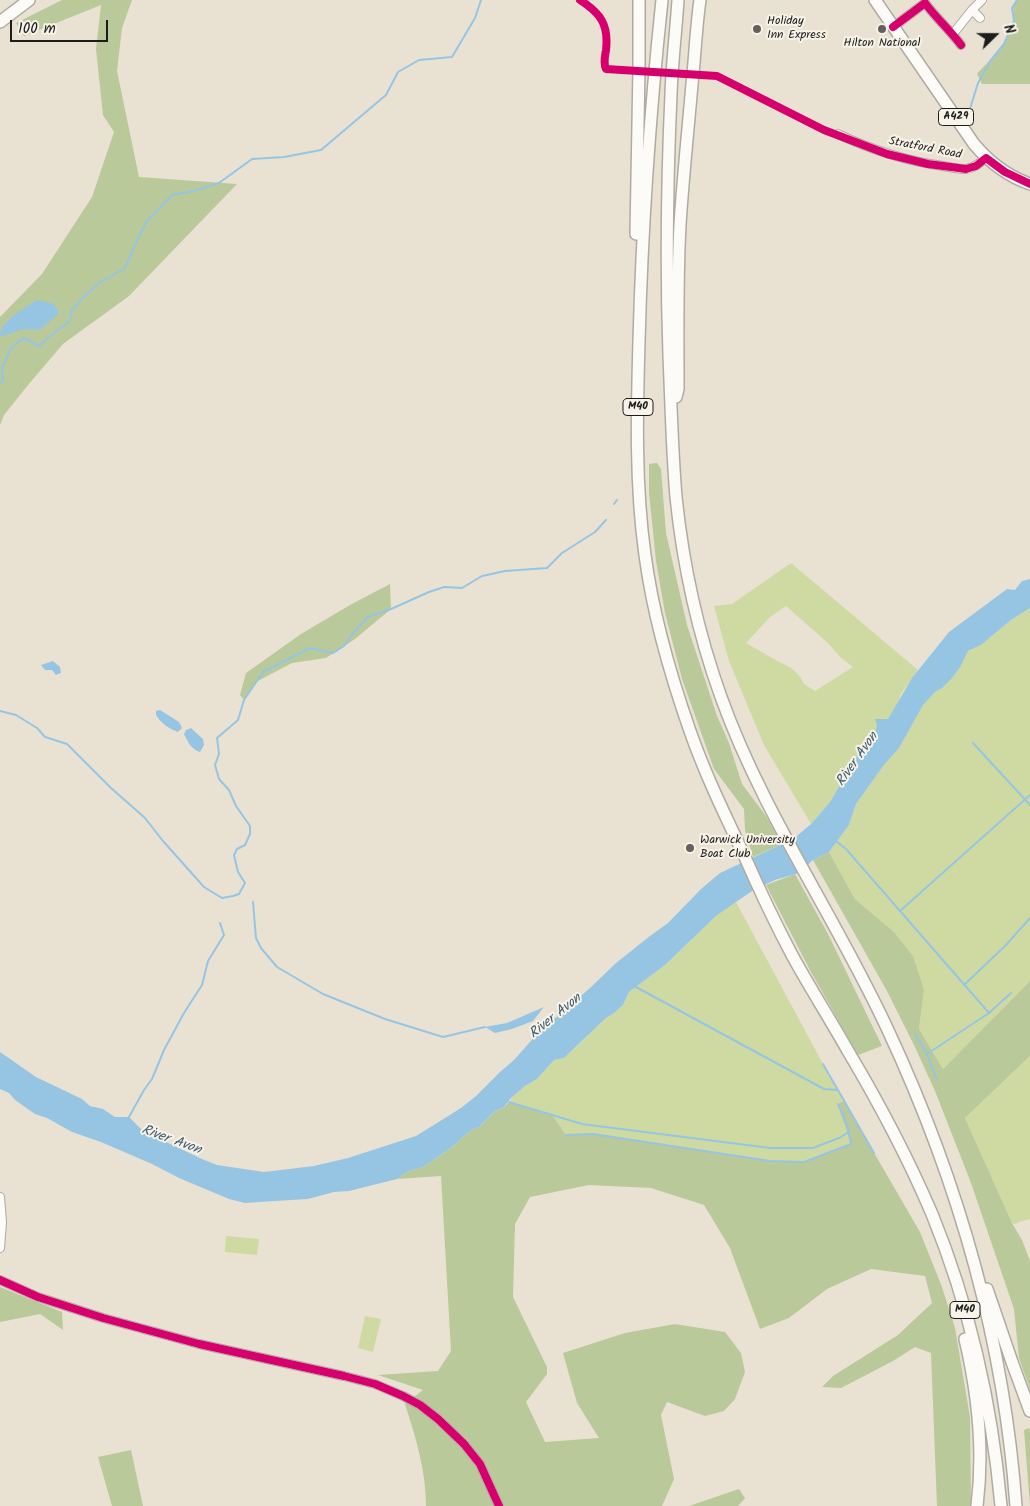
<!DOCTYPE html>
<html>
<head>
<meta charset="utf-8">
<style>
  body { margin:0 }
  #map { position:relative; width:1030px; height:1506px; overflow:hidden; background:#e9e2d3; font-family:Kalam,sans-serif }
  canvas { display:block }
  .north { position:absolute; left:970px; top:10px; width:50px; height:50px; -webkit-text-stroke:4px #f7f3e8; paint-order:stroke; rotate:68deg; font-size:14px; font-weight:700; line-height:20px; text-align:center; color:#1c1c1c }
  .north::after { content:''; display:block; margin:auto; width:18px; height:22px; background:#1c1c1c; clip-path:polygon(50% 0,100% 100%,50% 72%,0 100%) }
  .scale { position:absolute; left:10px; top:20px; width:98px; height:22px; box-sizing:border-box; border:2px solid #1c1c1c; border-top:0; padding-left:6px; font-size:15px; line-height:18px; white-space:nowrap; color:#1c1c1c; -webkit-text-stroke:4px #f7f3e8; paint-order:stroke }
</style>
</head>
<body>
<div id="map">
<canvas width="1030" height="1506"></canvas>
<div class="north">N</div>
<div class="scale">100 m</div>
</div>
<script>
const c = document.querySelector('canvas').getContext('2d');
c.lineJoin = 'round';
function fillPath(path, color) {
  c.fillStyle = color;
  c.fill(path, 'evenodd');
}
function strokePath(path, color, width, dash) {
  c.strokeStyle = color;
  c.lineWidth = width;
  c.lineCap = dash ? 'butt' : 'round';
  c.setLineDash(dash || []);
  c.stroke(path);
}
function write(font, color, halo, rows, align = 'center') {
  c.font = font + ' Kalam,sans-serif';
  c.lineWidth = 4;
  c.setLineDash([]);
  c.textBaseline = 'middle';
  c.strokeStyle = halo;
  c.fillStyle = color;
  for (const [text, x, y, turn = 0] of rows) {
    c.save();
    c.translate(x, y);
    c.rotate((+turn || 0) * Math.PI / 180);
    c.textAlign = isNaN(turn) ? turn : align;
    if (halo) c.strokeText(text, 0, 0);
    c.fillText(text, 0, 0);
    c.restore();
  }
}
fillPath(new Path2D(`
  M791,563L918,670L901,694L896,707L888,719L877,725L874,735L858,754L830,802L811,824L764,745L729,661L714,606L732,604ZM786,606L828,643L839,656L853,667L815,691L804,684C801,675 790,666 781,663L746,643L770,617Z
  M1030,608V981L943,1069L919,1029L924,990L893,931L855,899L829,852L849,825L856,804L884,765L899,748L923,704L935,692L942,688L968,651L981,645L1011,620Z
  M736,902L823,1064L844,1101L838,1104L848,1128L851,1144L804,1162L770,1161L593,1134L566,1135L553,1116L510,1102L512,1097L525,1086L537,1079L554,1060L564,1058L575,1048L606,1018L614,1013L623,1005L629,992L665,965L716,916Z
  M1030,1056V1219L1019,1222L1016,1224L1012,1223L965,1118Z
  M226,1236L259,1239L257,1255L225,1252Z
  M365,1316L381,1319L373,1352L358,1348Z`), '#cedaa2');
fillPath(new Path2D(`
  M62,0H132L122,28L117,71L139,177L237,184L129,296L63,344L28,385L4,415L0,425V317L42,274L92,197L114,132L103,115L96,49L101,5L24,36L16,23Z
  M1016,0H1030V84H982L977,74C991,58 1007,45 1013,23C1015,14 1011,8 1016,0Z
  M657,463L661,469L666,533L687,625L717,716L729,743L742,784L766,816L782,844L753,857L745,830L744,809L714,769L682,679L665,613L656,561L649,493V464Z
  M390,584L391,609L355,639L326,658L292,663L256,682L244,700L240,695L246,673L301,634L350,605Z
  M829,852L855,899L893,931L913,956L924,990L919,1029L943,1069L1030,981V1056L965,1118L1012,1223L1022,1240L1030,1261V1389L1019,1358L1014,1309L971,1183L935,1091L914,1045L887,991L813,860Z
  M795,874L828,934L882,1046L858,1055L811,972L766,885Z
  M844,1101L920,1232L942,1287L955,1328L970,1417L971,1506H937L931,1353L915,1347L893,1361L841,1388L822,1387L833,1376L898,1335L932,1303L925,1276L871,1269L827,1289L789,1318L760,1329L730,1248L704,1205L651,1188L589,1185L530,1197L515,1224L513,1297L547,1367V1374L526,1402L545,1442L599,1438L577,1403L563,1353L625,1333L675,1324L725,1332L741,1353L745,1372L735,1399L724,1411L705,1416L667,1402L661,1415L674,1479L662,1506H426C426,1471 416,1438 405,1404L423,1390L378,1375L438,1371L451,1351L441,1176L397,1179L409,1171L423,1167L452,1147L471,1130L479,1127L495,1111L503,1108L509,1102L553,1116L566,1135L593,1134L770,1161L804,1162L851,1144L838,1104Z
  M0,1287L62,1312L63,1330L40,1314L0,1322Z
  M1029,1428L1030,1431V1506L1024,1430Z
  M131,1450L143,1506H112L98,1457Z
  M739,1489L745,1498L738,1506H689Z`), '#b9c999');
fillPath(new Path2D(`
  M37,300L54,304L59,313L40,330L23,329L0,337C0,321 25,308 37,300Z
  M1030,579V608L1011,620L981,645L968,651L960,667L952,678L942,688L935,692L923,705L899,748L884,765L856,804L849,825L829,852L813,860L799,873L775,880L752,891L716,916L665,965L629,992L623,1005L614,1013L606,1018L564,1058L554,1060L537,1079L525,1086L512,1097L503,1108L495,1111L479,1127L471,1130L452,1147L423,1167L409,1171L397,1179L349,1191L334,1192L308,1199L259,1202L245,1203L229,1199L179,1178L152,1164L101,1142L72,1132L47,1118L35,1114L15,1100L9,1093L0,1089V1052L36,1077L82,1099L90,1106L103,1109L115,1117H129L143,1131L202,1159L217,1165L264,1172L314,1166L348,1158L416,1136L461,1108L476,1096L500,1072L514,1060L537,1034L590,988L616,963L650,936L668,923L701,889L720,873L782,844L798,835L811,824L830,802L858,754L874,735L877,725L875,719H888L912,678L949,632L1007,589L1015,590L1022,581Z
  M53,661L60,667L61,673L56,675L52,670H45L41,665Z
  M160,710L179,722L182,728L178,732C168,728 162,724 156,715V711Z
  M191,728L203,739L204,745L200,752C191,749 188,742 184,734L186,730Z
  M544,1007L533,1021L512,1029L495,1033L485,1027L507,1023Z`), '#96c5e3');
strokePath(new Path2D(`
  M969,112L978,83L991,60L1004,44L1014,21L1012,8L1017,0
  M0,383L3,381L2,368L11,348L24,338L39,346L51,335L70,321L71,311L84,297L99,283L125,268L138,238L147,221L172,195L194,191L219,183L252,159L284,157L321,150L386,95L398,72L419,60L452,57L475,18L481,0
  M614,504L617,500
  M0,711L16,715L37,728L45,737L67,744L111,788L145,818L163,841L204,887L222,898L233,896L239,894L245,883L238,872L234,855L237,849L245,845L250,834V826L236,806L229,790L219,779L215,765L219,754L217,738L238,720L244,700L263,672L310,648L333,653L344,646L353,633L368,617L391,609L429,592L444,587L462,588L482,576L505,571L547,568L562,553L595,532L606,520
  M973,743L1030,805
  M836,841L846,849L989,1013
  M253,902L256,938L261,948L277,967L323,994L385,1019L443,1037L485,1027
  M900,911L1030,795
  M964,985L1006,945L1030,918
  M636,987L824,1089L838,1090
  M915,1034L927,1054L937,1080
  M927,1054L989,1013L1011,993
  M823,1064L874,1153
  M509,1102L582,1124L770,1148H813L839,1138L849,1132
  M129,1117L144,1090L152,1079L164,1050L184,1013L202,985L208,961L224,935L220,923
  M566,1135L593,1134L770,1161L804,1162L851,1144L848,1128L838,1104`), '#96c5e3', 2);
const minor = new Path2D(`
  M972,10L980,18
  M893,27L925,3C936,18 950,30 961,45
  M953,34L972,10L982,0
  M838,134C872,150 906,161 943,166C950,167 958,169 966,169C974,168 980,163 986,158
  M0,1197L2,1222L0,1248
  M0,1280L38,1297L103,1318L199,1344L344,1376L375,1384L403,1396L420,1405L438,1419L464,1444L480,1464L499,1506`);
const highway = new Path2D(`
  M662,0C650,113 642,227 639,341C637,412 635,484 645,555C653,615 670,674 690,731C705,774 725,815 744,855C759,889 775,923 792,955C810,988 830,1019 848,1051C879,1103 908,1158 932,1214C970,1307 992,1406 1001,1506
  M678,0C676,31 672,63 671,94C667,181 666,268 669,355C671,402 672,450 676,497C683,565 698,633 721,697C763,814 835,916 887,1028C958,1180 1004,1339 1016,1506
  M875,0L974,144C990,163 1007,176 1030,184
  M0,22L29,0
  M636,234L639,68V0
  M676,397L678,389C678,334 677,279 680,225C683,177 688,131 692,84C695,56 696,28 700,0
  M987,1289L1012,1362L1030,1411
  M965,1339C978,1394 984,1450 977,1506`);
strokePath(minor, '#afaba2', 10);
strokePath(highway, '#afaba2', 14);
strokePath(minor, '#fcfbf8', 8);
strokePath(highway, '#fcfbf8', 11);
strokePath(new Path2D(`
  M580,0C600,13 609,24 606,50C605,57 603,63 606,69L717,76L824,130L887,154L928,164L966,169L976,166L986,158L1005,172L1030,184
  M893,27L925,3C936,18 950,30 961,45
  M0,1280L38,1297L103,1318L199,1344L344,1376L375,1384L403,1396L420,1405L438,1419L464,1444L480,1464L499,1506`), '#d6006c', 8);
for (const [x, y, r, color] of [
  [757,29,5,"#64615c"],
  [882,29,5,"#64615c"],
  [690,848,5,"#64615c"]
]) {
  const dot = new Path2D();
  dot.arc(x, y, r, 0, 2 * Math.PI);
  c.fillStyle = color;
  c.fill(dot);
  strokePath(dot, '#f7f3e8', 2);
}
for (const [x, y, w] of [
  [956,117,35],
  [638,407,30],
  [965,1310,30]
]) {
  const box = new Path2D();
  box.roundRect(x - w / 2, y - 8.5, w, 17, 4);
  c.fillStyle = '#f7f3e8';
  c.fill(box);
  strokePath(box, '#1c1c1c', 1);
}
write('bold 11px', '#1c1c1c', null, [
  ["A429",956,117],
  ["M40",638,407],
  ["M40",965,1310]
]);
write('12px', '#1c1c1c', '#f7f3e8', [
  ["Holiday",767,22],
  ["Inn Express",767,36],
  ["Hilton National",882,44,"center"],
  ["Warwick University",700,841],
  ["Boat Club",700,855]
], 'left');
write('12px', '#1c1c1c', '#f7f3e8', [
  ["Stratford Road",925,149,11]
]);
write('italic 14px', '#3f5a6e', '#f7f3e8', [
  ["River Avon",858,760,-55],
  ["River Avon",556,1017,-39],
  ["River Avon",171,1141,20]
]);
</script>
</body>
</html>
